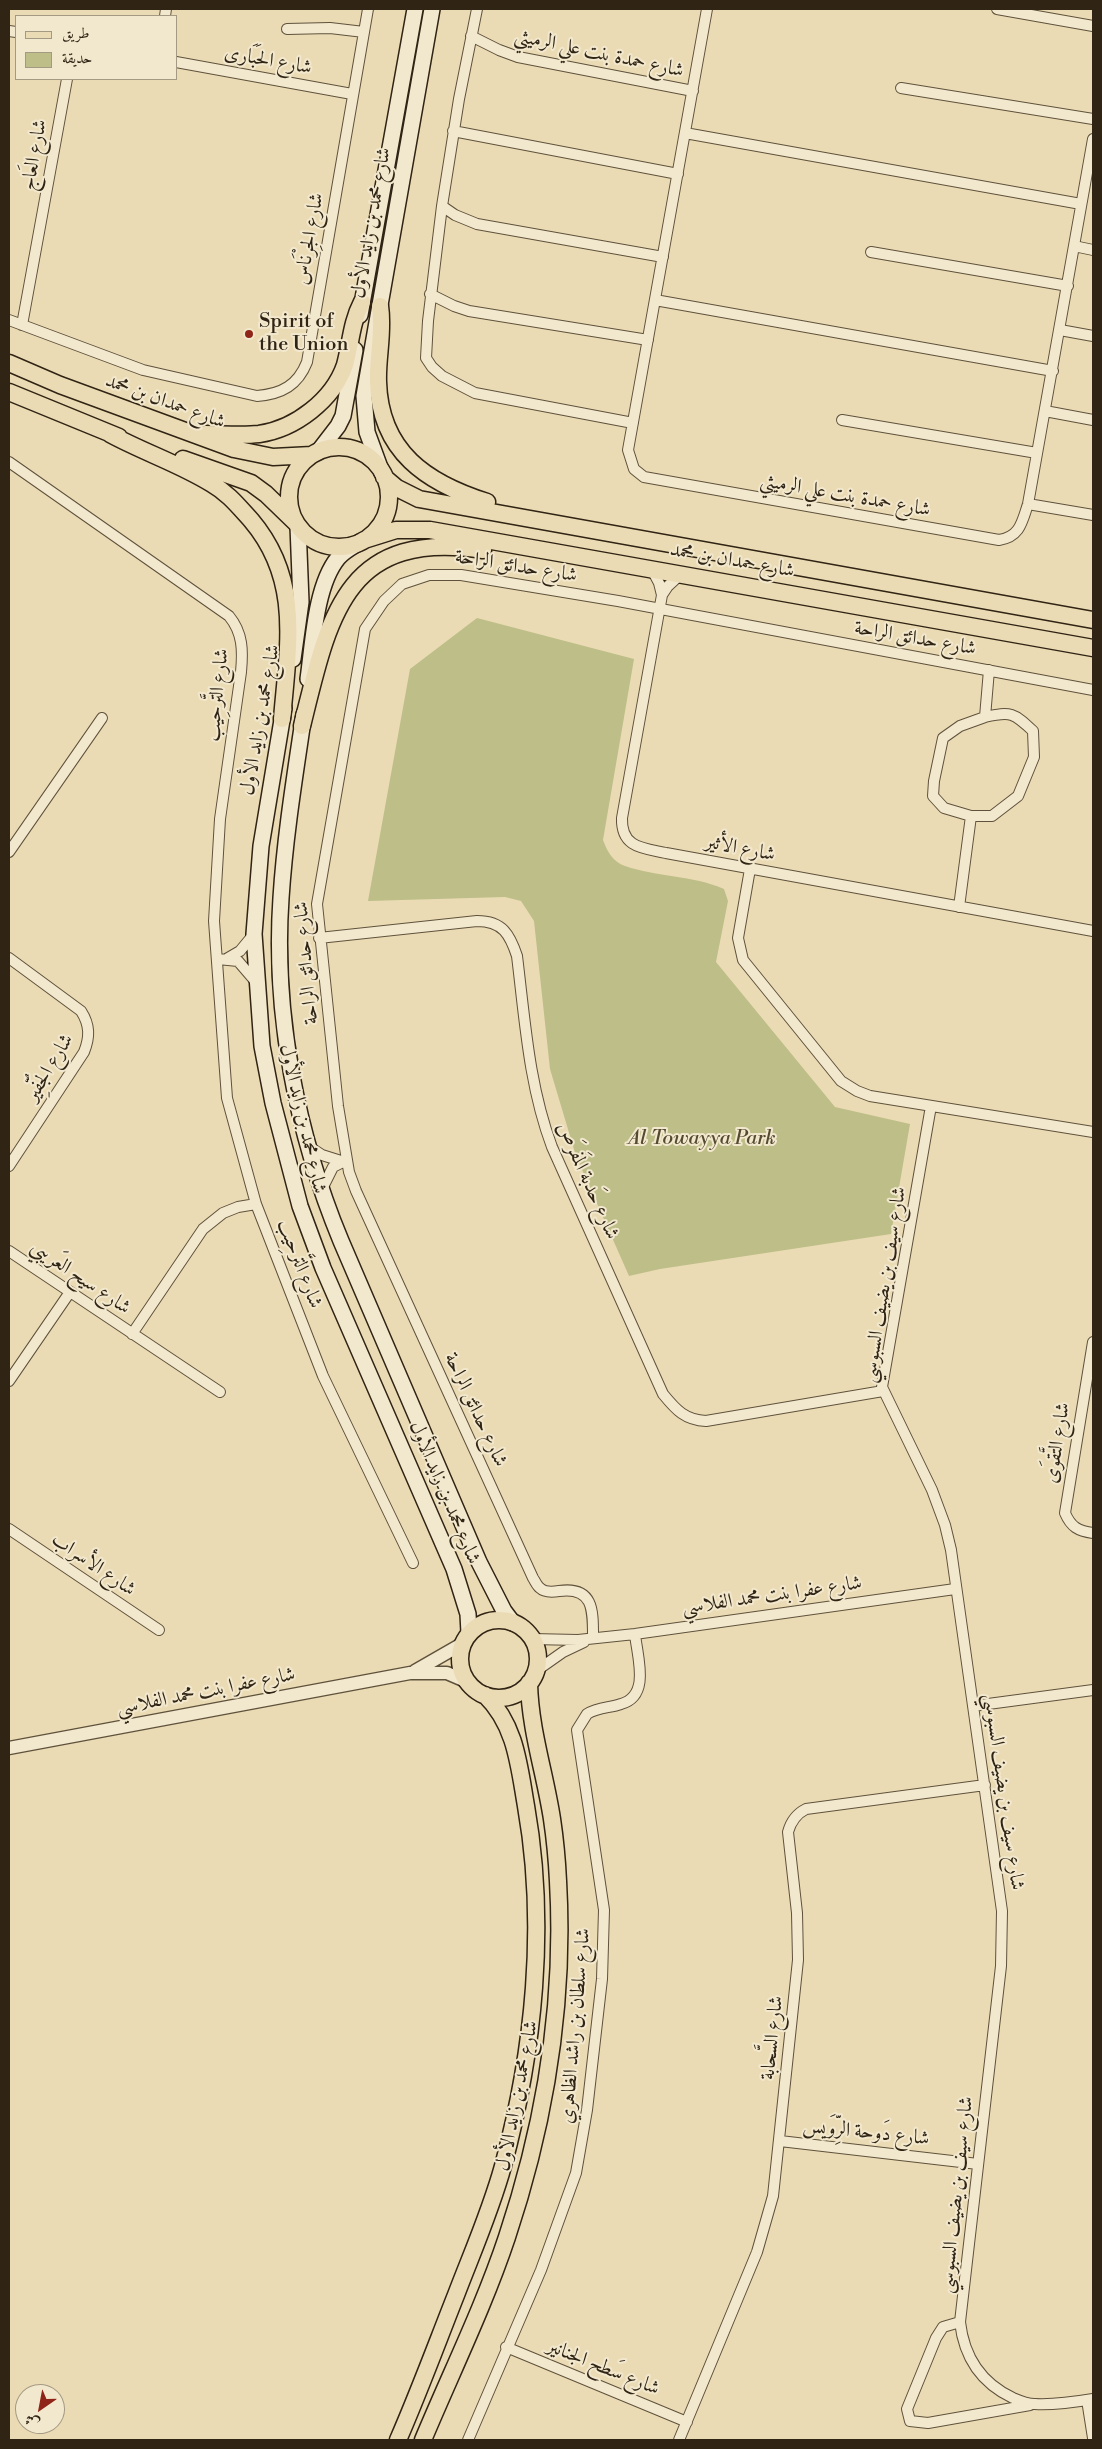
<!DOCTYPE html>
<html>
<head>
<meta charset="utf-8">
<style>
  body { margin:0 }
  #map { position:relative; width:1102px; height:2449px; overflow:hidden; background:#ebdbb4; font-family:"Libre Bodoni",Amiri,serif }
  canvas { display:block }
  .frame { position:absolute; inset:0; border:10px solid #302414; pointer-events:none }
  .legend { position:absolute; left:15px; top:15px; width:162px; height:65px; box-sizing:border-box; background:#f2e8ce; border:1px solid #a49a84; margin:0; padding:6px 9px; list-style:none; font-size:15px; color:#302414 }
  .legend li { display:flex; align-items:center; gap:10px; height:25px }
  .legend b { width:25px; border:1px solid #a49a84 }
  .north { position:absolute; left:15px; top:2384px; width:50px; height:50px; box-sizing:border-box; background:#f2e8ce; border:1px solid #a49a84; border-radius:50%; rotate:213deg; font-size:14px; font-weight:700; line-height:20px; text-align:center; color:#302414 }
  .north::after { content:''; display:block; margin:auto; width:18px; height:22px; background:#8f2418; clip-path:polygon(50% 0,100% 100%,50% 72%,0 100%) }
</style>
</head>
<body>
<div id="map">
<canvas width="1102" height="2449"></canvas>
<div class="frame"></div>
<ul class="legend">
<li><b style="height:6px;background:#ebdbb4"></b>طريق</li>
<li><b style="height:14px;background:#bebe88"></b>حديقة</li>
</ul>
<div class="north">ش</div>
</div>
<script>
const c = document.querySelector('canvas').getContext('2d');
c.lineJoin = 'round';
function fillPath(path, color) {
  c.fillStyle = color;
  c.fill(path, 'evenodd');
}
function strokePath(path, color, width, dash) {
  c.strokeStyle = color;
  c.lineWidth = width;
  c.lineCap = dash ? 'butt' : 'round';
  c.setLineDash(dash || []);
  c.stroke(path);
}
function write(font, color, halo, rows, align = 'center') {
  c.font = font + ' "Libre Bodoni",Amiri,serif';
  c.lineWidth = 4;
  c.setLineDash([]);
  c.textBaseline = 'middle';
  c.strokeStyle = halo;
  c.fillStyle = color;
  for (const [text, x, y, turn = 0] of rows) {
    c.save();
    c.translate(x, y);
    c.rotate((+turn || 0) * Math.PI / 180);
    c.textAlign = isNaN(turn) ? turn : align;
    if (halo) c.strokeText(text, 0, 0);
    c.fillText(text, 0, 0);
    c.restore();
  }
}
fillPath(new Path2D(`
  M477,618L634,659L603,840C607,851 613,862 625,866C657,877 692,875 724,889L728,901L716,962L835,1107L910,1124L891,1234L660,1269L629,1276L576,1156L550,1069L534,921L521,901L505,897L368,901L410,669Z`), '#bebe88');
const minor = new Path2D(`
  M477,9L459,99L442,206L428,321L426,358L432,367L442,376L475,393L633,423
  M707,9L628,450L634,469L644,477L999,540C1020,537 1022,522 1028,504L1093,139
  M997,9L1093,26
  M165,16L166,9
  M287,29L330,28L364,32
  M9,31L16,32
  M471,36L499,50L518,57L693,91
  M176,62L352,94
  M901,88L1093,119
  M453,131L678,174
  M685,133L1081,204
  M442,206L455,215L477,224L663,257
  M1074,246L1093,250
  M871,252L1068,286
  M430,294L454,306L469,311L648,340
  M655,300L1053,371
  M9,320L143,370L257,396C282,394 298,385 307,362L368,9
  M22,325L67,79
  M1060,330L1093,336
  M1045,411L1093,420
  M842,420L1037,453
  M9,462L229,616C243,633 243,651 241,672L220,819L214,921L227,1098L256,1204L323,1376L413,1563
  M1028,504L1093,515
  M651,568L659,583L662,595
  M681,574L668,586L662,595L622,818C621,848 643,848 666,853L1093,931
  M971,816H992L1018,796L1034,757L1033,731C1014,713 1011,711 985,717
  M9,852L102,718
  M750,869L738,938L743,960L841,1081L857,1091L870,1096L1093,1132
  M959,907L971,816L944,808L933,796L934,781L943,738L960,726L985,717L989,670
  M319,938L477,921C503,921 510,935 517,956C525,1021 529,1086 552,1147L663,1394C676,1410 685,1420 706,1421L883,1391
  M9,958L81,1011C90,1025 90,1037 84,1052L9,1166
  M228,958L240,951L254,934
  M218,959L238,961L256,982
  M931,1106L882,1387L932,1490L945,1525L951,1550L1002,1911L1001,1966L960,2322C964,2357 981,2383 1013,2398C1020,2401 1028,2404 1035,2404C1054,2405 1075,2402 1093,2399
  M308,1146L322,1155L341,1161
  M321,1191L333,1167L347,1160
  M9,1251L220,1392
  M132,1334L203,1229L223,1213L238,1207L256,1204
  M1093,1342L1065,1513C1071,1527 1078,1531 1093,1533
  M9,1381L70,1292
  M9,1529L159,1630
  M593,1638C593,1611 594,1586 559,1591C553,1592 545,1593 540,1588C537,1586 535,1581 533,1578L356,1191L349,1172L338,1106L317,904L365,629L384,601L402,584L429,575H461L618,601L1093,690
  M532,1639L578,1640L635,1634L955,1589
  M536,1671L563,1652L584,1642
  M973,1706L1093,1690
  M780,2141L978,2164
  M960,2322L943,2327L936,2338L907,2409L910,2421L928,2423L1030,2405
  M506,2347L687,2422
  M1087,2400L1093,2438
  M468,2440L541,2270L576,2173L587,2110L602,1979L604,1910L577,1730L587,1714C598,1707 610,1708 621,1704C651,1696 637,1656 635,1634
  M679,2440L757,2252L773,2196L798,1960L797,1913L788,1832C791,1821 796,1814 806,1809L985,1785`);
const tertiary = new Path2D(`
  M415,1671L462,1644
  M9,1748L410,1673H447L468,1682`);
const secondary = new Path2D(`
  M360,315L415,9
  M318,452L338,426L343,416L355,350
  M382,473L367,432L364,396L432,9
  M293,659L301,602L298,526
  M308,679C313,645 315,586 338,558C344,551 352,547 360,542
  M284,708L261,846L254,934L262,1046L273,1103L300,1206L323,1268L454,1569L468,1614L469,1633
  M304,714C295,775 285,836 281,898C273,1014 297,1135 341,1241L479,1562L504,1611L513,1623`);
const primary = new Path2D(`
  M380,306C384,332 377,357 378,382C380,452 427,483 487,502
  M9,363L60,385L234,449L273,457L312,455
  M9,392L119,437
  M110,434C143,452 180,464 212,484C228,493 239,507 251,520C302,580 288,646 282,719
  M205,434C222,434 241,436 259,434C295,429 333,400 345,365C351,343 351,323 362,302
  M289 497a50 50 0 1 1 100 0a50 50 0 1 1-100 0Z
  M183,459L251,483L266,494L296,523
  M384,477L397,488L419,499L1093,620
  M364,540L396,530H430L1093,648
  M302,726C329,616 345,529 483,550
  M460 1659a39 39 0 1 1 78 0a39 39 0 1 1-78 0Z
  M398,2440C419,2392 437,2343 456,2295C472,2253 491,2210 503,2166C534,2051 547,1925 526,1806C519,1766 516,1725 485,1695
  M423,2440C451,2373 484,2306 507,2237C545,2123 565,2002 558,1881C557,1860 555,1839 552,1819C545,1773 530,1730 529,1683`);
strokePath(minor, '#5f523c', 12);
strokePath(tertiary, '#5f523c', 15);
strokePath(secondary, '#302414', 18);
strokePath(primary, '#302414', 19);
strokePath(minor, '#f2e8ce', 10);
strokePath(tertiary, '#f2e8ce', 12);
strokePath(secondary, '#f2e8ce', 15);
strokePath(primary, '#ebdbb4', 16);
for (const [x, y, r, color] of [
  [249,334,5,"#8f2418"]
]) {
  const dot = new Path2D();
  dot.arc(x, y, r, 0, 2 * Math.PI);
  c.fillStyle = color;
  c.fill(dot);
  strokePath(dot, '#f2e8ce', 2);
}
write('20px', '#302414', '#f2e8ce', [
  ["شارع حمدة بنت علي الرميثي",599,54,12],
  ["شارع الحَبَارى",268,61,10],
  ["شارع العَاج",35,155,-80],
  ["شارع محمد بن زايد الأول",372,223,-80],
  ["شارع الجِرْنَاس",310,239,-80],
  ["شارع حمدان بن محمد",165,402,20],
  ["شارع حمدة بنت علي الرميثي",845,496,10],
  ["شارع حمدان بن محمد",732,561,10],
  ["شارع حدائق الراحة",516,567,9],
  ["شارع حدائق الراحة",915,639,10],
  ["شارع التَّرحِيب",218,695,-84],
  ["شارع محمد بن زايد الأول",261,720,-80],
  ["شارع الأثير",740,849,11],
  ["شارع حدائق الراحة",307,963,-95],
  ["شارع الجُفِّير",50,1068,-59],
  ["شارع محمد بن زايد الأول",302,1119,77],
  ["شارع حَدبة المَفرَص",587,1181,66],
  ["شارع التَّرحِيب",299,1264,69],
  ["شارع سيح العَريبي",80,1278,34],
  ["شارع سيف بن يضيف السبوسي",885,1285,-81],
  ["شارع حدائق الراحة",475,1410,65],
  ["شارع التَّقوَى",1058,1443,-81],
  ["شارع محمد بن زايد الأول",444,1493,67],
  ["شارع الأسراب",93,1565,34],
  ["شارع عفرا بنت محمد الفلاسي",772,1596,-8],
  ["شارع عفرا بنت محمد الفلاسي",206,1692,-11],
  ["شارع سيف بن يضيف السبوسي",1003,1792,82],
  ["شارع سلطان بن راشد الظاهري",576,2026,-85],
  ["شارع السَّحابة",773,2038,-84],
  ["شارع محمد بن زايد الأول",518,2096,-79],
  ["شارع دَوحة الرِّوَيس",866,2133,6],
  ["شارع سيف بن يضيف السبوسي",957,2195,-84],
  ["شارع سَطح الجنانير",603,2368,22]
]);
write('20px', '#302414', '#f2e8ce', [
  ["Spirit of",259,322],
  ["the Union",259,345]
], 'left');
write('italic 20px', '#544a31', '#f2e8ce', [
  ["Al Towayya Park",702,1139]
]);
</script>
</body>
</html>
